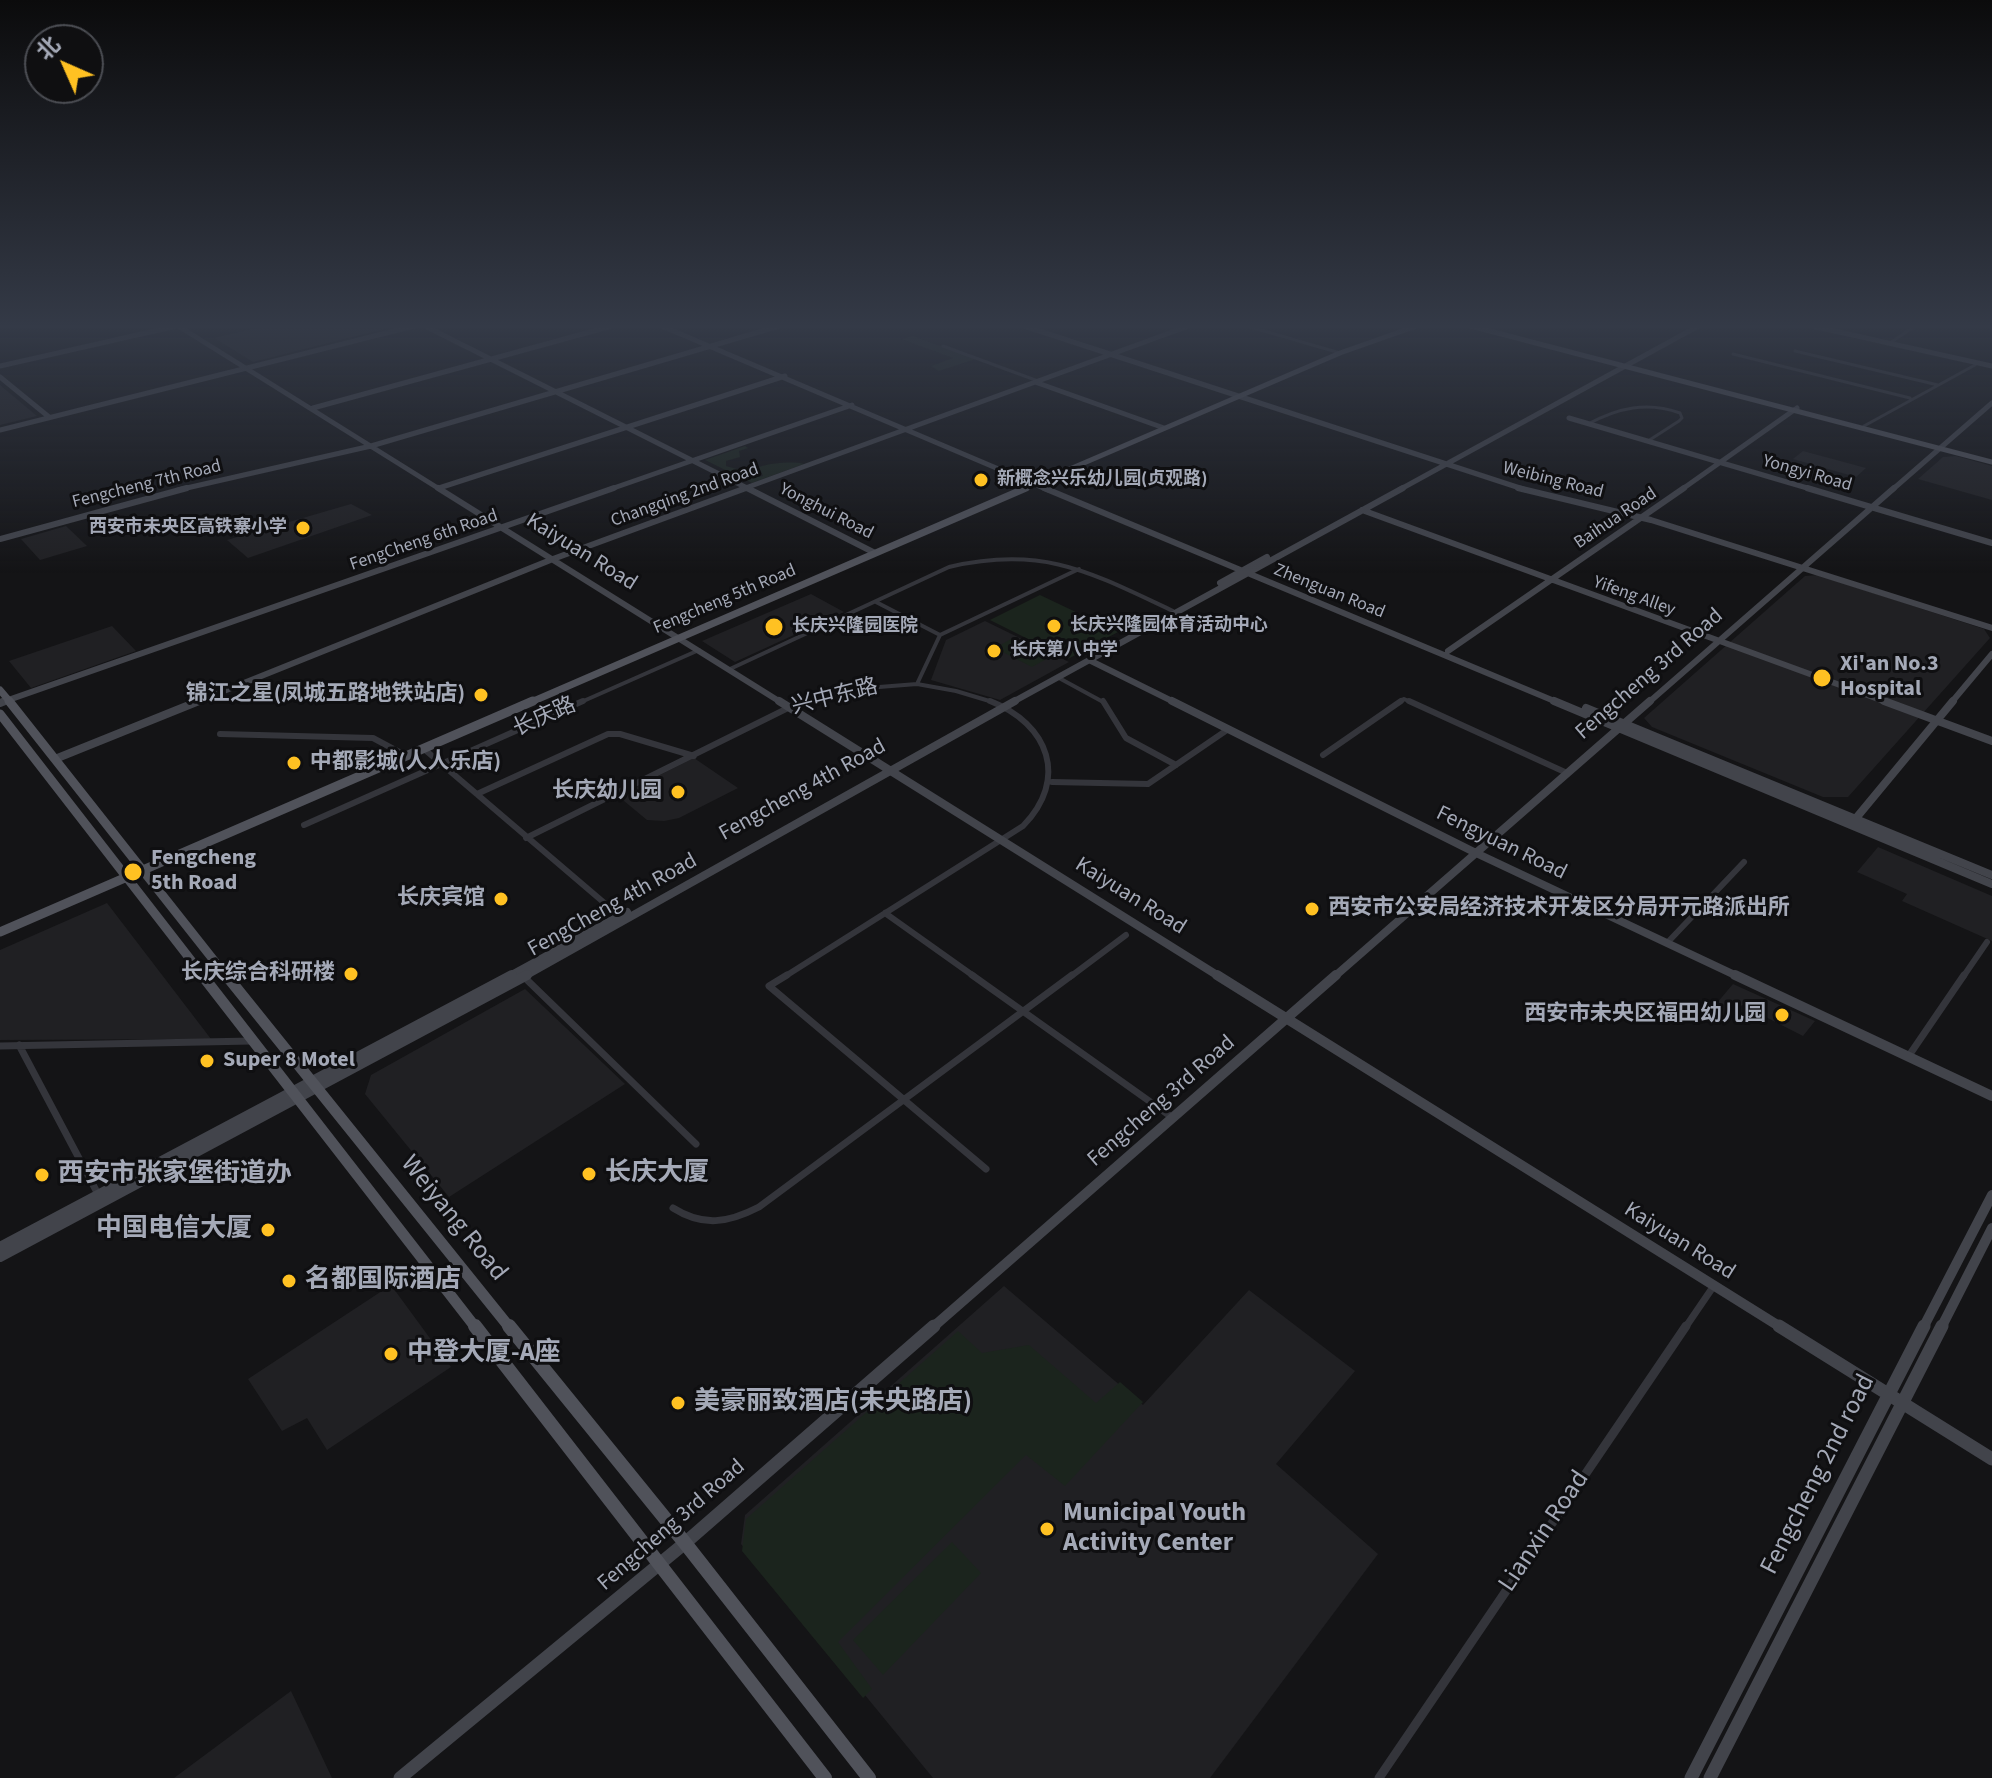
<!DOCTYPE html>
<html>
<head>
<meta charset="utf-8">
<style>
  body { margin:0 }
  #map { position:relative; width:1992px; height:1778px; overflow:hidden; background:#141416; font-family:"Source Sans 3","Noto Sans SC",sans-serif }
  canvas { display:block }
  .north { position:absolute; left:24px; top:24px; width:80px; height:80px; box-sizing:border-box; background:#0f0f11; border:2px solid #4b4d53; border-radius:50%; rotate:315deg; font-size:22px; font-weight:700; line-height:32px; text-align:center; color:#a4a9b7 }
  .north::after { content:''; display:block; margin:auto; width:28px; height:36px; background:#ffc122; clip-path:polygon(50% 0,100% 100%,50% 72%,0 100%) }
</style>
</head>
<body>
<div id="map">
<canvas width="1992" height="1778"></canvas>
<div class="north">北</div>
</div>
<script>
const c = document.querySelector('canvas').getContext('2d');
c.lineJoin = 'round';
function fillPath(path, color) {
  c.fillStyle = color;
  c.fill(path, 'evenodd');
}
function strokePath(path, color, width, dash) {
  c.strokeStyle = color;
  c.lineWidth = width;
  c.lineCap = dash ? 'butt' : 'round';
  c.setLineDash(dash || []);
  c.stroke(path);
}
function write(font, color, halo, rows, align = 'center') {
  c.font = font + ' "Source Sans 3","Noto Sans SC",sans-serif';
  c.lineWidth = 6;
  c.setLineDash([]);
  c.textBaseline = 'middle';
  c.strokeStyle = halo;
  c.fillStyle = color;
  for (const [text, x, y, turn = 0] of rows) {
    c.save();
    c.translate(x, y);
    c.rotate((+turn || 0) * Math.PI / 180);
    c.textAlign = isNaN(turn) ? turn : align;
    if (halo) c.strokeText(text, 0, 0);
    c.fillText(text, 0, 0);
    c.restore();
  }
}
fillPath(new Path2D(`
  M274,324H404L253,362L214,338Z
  M0,385L37,416L0,425Z
  M1803,451L1866,468L1856,477L1793,459Z
  M1956,456L1992,466V500L1918,479L1943,457Z
  M351,504L372,515L248,558L227,540Z
  M66,526L87,546L40,560L21,539Z
  M1818,575L1984,629L1990,638L1848,797H1823L1652,727L1644,718L1805,576Z
  M811,594L844,612L735,662L702,641Z
  M985,621L1069,662L1000,700L931,680L946,640Z
  M112,626L136,651L31,688L9,661Z
  M694,758L738,788L679,818L664,821L647,820L618,796Z
  M1878,847L1992,896V941L1902,901L1907,894L1857,872Z
  M107,903L211,1039L0,1040V950Z
  M1733,984L1815,1021L1803,1036L1742,1005L1730,1019L1711,1010Z
  M525,989L625,1084L449,1197L365,1094L371,1075Z
  M391,1285L451,1367L327,1450L307,1418L282,1431L248,1379Z
  M1004,1286L1143,1405L1249,1290L1355,1371L1276,1464L1378,1554L1210,1778H933L741,1544L745,1515Z
  M291,1691L332,1778H174Z`), '#202023');
fillPath(new Path2D(`
  M913,336L976,359L939,371L931,366L953,358L901,339Z
  M745,446L748,448L739,451L740,457L726,461V466L748,472L752,478L763,476L759,467C770,463 794,461 804,464L752,483L705,460Z
  M1040,595L1118,632L1068,659L990,620Z
  M1013,638L1050,657L1032,667L995,648Z
  M958,1331L982,1353L1029,1345L1096,1403L1120,1382L1143,1402L1065,1486L1026,1455L838,1642L872,1689L863,1698L742,1551L746,1519Z
  M952,1542L981,1573L883,1675L853,1640Z`), '#1b241d');
strokePath(new Path2D(`
  M1240,324L1340,353
  M1973,324L1992,328
  M1890,343L1918,324
  M943,346L1038,381
  M1795,351L1938,385
  M1733,354L1910,398
  M1588,424C1618,408 1647,401 1680,413L1682,418L1679,421L1648,441
  M1864,426L1975,365`), '#34353b', 3);
strokePath(new Path2D(`
  M876,602L940,635
  M730,669L949,567C1043,545 1090,572 1173,611
  M1059,678L1105,703
  M917,684L956,691L996,703
  M579,703L699,650
  M803,703L854,689L917,684L940,635L1079,569
  M1398,703L1404,699L1413,703`), '#34353b', 4);
strokePath(new Path2D(`
  M1103,701L1126,738L1176,765
  M1409,701L1567,773
  M220,734L373,738L401,753
  M424,749L622,918
  M1323,755L1401,701
  M1052,782L1148,784L1227,730
  M477,794L608,734H620L694,756
  M304,825L583,701
  M526,838L790,707L810,701
  M885,913L975,977
  M1667,943L1744,862
  M784,977L1023,826C1069,779 1049,724 990,701
  M1070,977L1126,935
  M1963,977L1987,942`), '#34353b', 6);
strokePath(new Path2D(`
  M787,975L769,986L986,1169
  M972,975L1173,1118
  M524,977L696,1144
  M19,1045L99,1196
  M0,1046L252,1041
  M1908,1057L1964,975
  M673,1208C703,1227 728,1223 759,1207L1072,975
  M1685,1328L1713,1287`), '#34353b', 7);
strokePath(new Path2D(`
  M1379,1778L1686,1326`), '#34353b', 9);
strokePath(new Path2D(`
  M175,324L441,490
  M421,324L751,490
  M657,324L1048,490
  M1018,324L1526,490
  M1803,324L1992,366
  M0,366L181,325
  M0,377L49,417
  M1035,382L1164,428
  M313,408L619,324
  M1569,418L1814,490
  M0,430L422,324
  M439,488L785,376
  M178,490L371,446L786,324
  M608,490L852,405
  M740,490L1194,324
  M1399,490L1702,324
  M1681,490L1797,408
  M1892,490L1992,403`), '#42444b', 5);
strokePath(new Path2D(`
  M438,488L782,703
  M747,488L875,553
  M1044,488L1559,703
  M1518,488L1651,520L1992,628
  M1807,488L1992,543
  M1362,510L1889,703
  M0,539L187,488
  M1220,583L1267,557
  M1448,651L1684,488
  M1089,660L1176,703
  M0,703L614,488
  M194,703L553,559L746,488
  M1011,703L1403,488
  M1648,703L1894,488
  M1951,703L1992,654`), '#42444b', 6);
strokePath(new Path2D(`
  M779,701L1220,977
  M1172,701L1476,853L1739,977
  M1554,701L1992,884
  M1884,701L1992,741
  M0,703L5,701
  M1586,708L1992,875
  M55,759L199,701
  M1852,823L1953,701
  M508,977L627,912
  M523,977L1015,701
  M1334,977L1650,701`), '#42444b', 8);
strokePath(new Path2D(`
  M1217,975L1782,1328
  M1735,975L1992,1096
  M0,1247L512,975
  M0,1257L527,975
  M932,1328L1336,975
  M1923,1328L1992,1195
  M1941,1328L1992,1228`), '#42444b', 10);
strokePath(new Path2D(`
  M1779,1326L1992,1459
  M400,1778L685,1543L934,1326
  M1691,1778L1924,1326
  M1710,1778L1942,1326`), '#42444b', 13);
strokePath(new Path2D(`
  M1463,324L1992,462
  M1021,490L1340,353L1422,324`), '#50525a', 5);
strokePath(new Path2D(`
  M0,690L11,703
  M529,703L1026,488`), '#50525a', 7);
strokePath(new Path2D(`
  M9,701L227,977
  M0,714L204,977
  M0,932L533,701`), '#50525a', 9);
strokePath(new Path2D(`
  M202,975L476,1328
  M226,975L510,1328`), '#50525a', 11);
strokePath(new Path2D(`
  M475,1326L825,1778
  M509,1326L685,1543L869,1778`), '#50525a', 14);
const sky = c.createLinearGradient(0, 0, 0, 573);
sky.addColorStop(0, '#0b0b0c');
sky.addColorStop(0.57, '#343a47');
sky.addColorStop(1, '#343a4700');
c.fillStyle = sky;
c.fillRect(0, 0, 1992, 573);
for (const [x, y, r, color] of [
  [981,480,8,"#ffc122"],
  [303,528,8,"#ffc122"],
  [1054,626,8,"#ffc122"],
  [774,627,10,"#ffc122"],
  [994,651,8,"#ffc122"],
  [1822,678,10,"#ffc122"],
  [481,695,8,"#ffc122"],
  [294,763,8,"#ffc122"],
  [678,792,8,"#ffc122"],
  [133,872,10,"#ffc122"],
  [501,899,8,"#ffc122"],
  [1312,909,8,"#ffc122"],
  [351,974,8,"#ffc122"],
  [1782,1015,8,"#ffc122"],
  [207,1061,8,"#ffc122"],
  [589,1174,8,"#ffc122"],
  [42,1175,8,"#ffc122"],
  [268,1230,8,"#ffc122"],
  [289,1281,8,"#ffc122"],
  [391,1354,8,"#ffc122"],
  [678,1403,8,"#ffc122"],
  [1047,1529,8,"#ffc122"]
]) {
  const dot = new Path2D();
  dot.arc(x, y, r, 0, 2 * Math.PI);
  c.fillStyle = color;
  c.fill(dot);
  strokePath(dot, '#0f0f11', 3);
}
write('18px', '#a4a9b7', '#0f0f11', [
  ["Yongyi Road",1807,474,16],
  ["Weibing Road",1553,481,14],
  ["Fengcheng 7th Road",147,485,-14],
  ["Changqing 2nd Road",685,496,-20],
  ["Yonghui Road",826,512,27],
  ["Baihua Road",1616,519,-34],
  ["FengCheng 6th Road",424,541,-19],
  ["Zhenguan Road",1329,592,22],
  ["Yifeng Alley",1634,597,20],
  ["Fengcheng 5th Road",725,600,-23]
]);
write('bold 18px', '#a4a9b7', '#0f0f11', [
  ["新概念兴乐幼儿园(贞观路)",997,480],
  ["西安市未央区高铁寨小学",287,528,"right"],
  ["长庆兴隆园体育活动中心",1070,626],
  ["长庆兴隆园医院",792,627],
  ["长庆第八中学",1010,651]
], 'left');
write('22px', '#a4a9b7', '#0f0f11', [
  ["Kaiyuan Road",581,553,32],
  ["Fengcheng 3rd Road",1650,675,-41],
  ["兴中东路",835,698,-14],
  ["长庆路",545,718,-24],
  ["Fengcheng 4th Road",803,791,-29],
  ["Fengyuan Road",1501,844,26],
  ["Kaiyuan Road",1130,897,32],
  ["FengCheng 4th Road",613,906,-29],
  ["Fengcheng 3rd Road",1162,1102,-41],
  ["Kaiyuan Road",1679,1242,32],
  ["Fengcheng 3rd Road",672,1526,-41]
]);
write('bold 22px', '#a4a9b7', '#0f0f11', [
  ["Xi'an No.3",1840,665],
  ["Hospital",1840,690],
  ["锦江之星(凤城五路地铁站店)",465,695,"right"],
  ["中都影城(人人乐店)",310,763],
  ["长庆幼儿园",662,792,"right"],
  ["Fengcheng",151,859],
  ["5th Road",151,884],
  ["长庆宾馆",485,899,"right"],
  ["西安市公安局经济技术开发区分局开元路派出所",1328,909],
  ["长庆综合科研楼",335,974,"right"],
  ["西安市未央区福田幼儿园",1766,1015,"right"],
  ["Super 8 Motel",223,1061]
], 'left');
write('bold 26px', '#a4a9b7', '#0f0f11', [
  ["长庆大厦",605,1174],
  ["西安市张家堡街道办",58,1175],
  ["中国电信大厦",252,1230,"right"],
  ["名都国际酒店",305,1281],
  ["中登大厦-A座",407,1354],
  ["美豪丽致酒店(未央路店)",694,1403],
  ["Municipal Youth",1063,1514],
  ["Activity Center",1063,1544]
], 'left');
write('26px', '#a4a9b7', '#0f0f11', [
  ["Weiyang Road",453,1219,51],
  ["Fengcheng 2nd road",1819,1475,-63],
  ["Lianxin Road",1545,1532,-56]
]);
</script>
</body>
</html>
